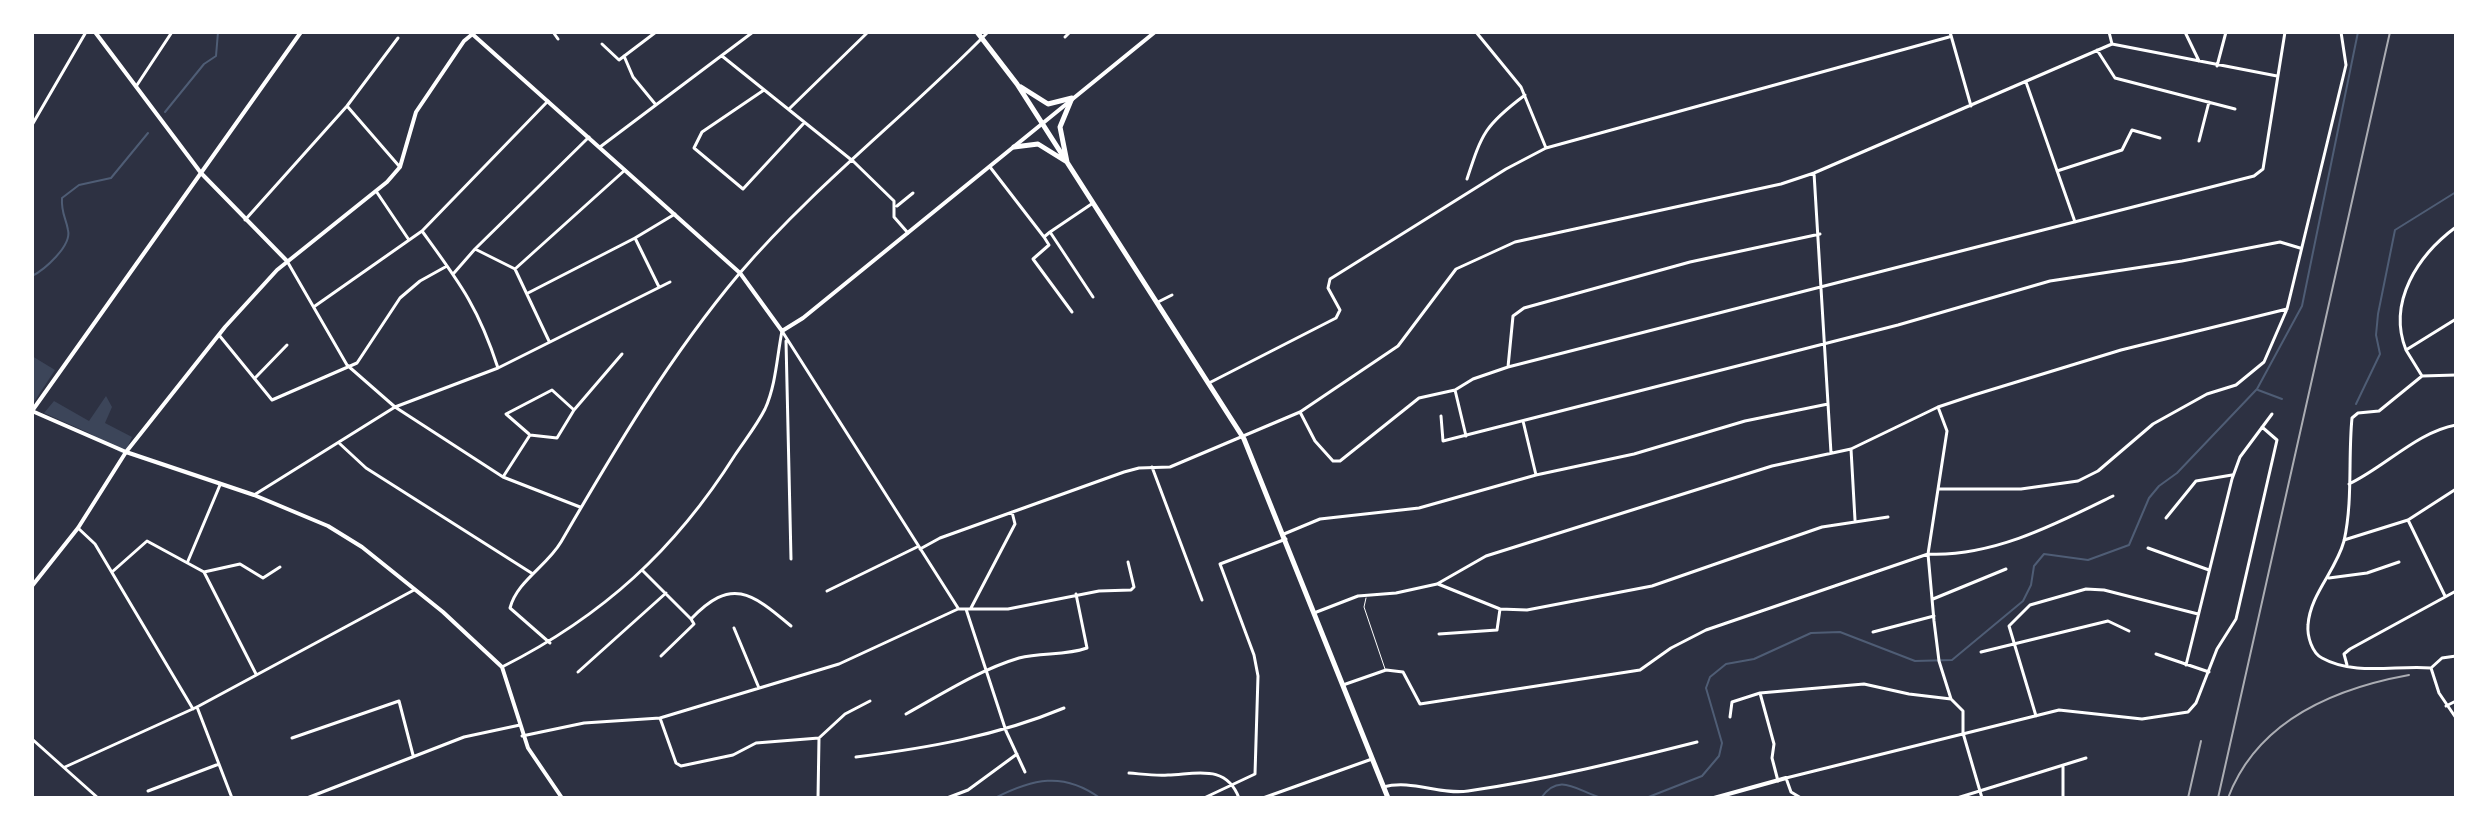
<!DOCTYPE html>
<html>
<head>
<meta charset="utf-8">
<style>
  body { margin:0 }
  #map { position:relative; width:2488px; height:830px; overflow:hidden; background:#2d3142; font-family:Inter,sans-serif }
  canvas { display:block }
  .frame { position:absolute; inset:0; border:34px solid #fff; pointer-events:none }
</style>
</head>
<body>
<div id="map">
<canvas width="2488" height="830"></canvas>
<div class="frame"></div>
</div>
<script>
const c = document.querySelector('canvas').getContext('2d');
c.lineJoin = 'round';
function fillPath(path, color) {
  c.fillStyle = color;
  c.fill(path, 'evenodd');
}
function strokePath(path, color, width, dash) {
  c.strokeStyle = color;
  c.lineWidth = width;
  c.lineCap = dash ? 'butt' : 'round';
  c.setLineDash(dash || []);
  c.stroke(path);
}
fillPath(new Path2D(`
  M32,356L55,370L32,405Z
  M106,396L112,407L105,423L132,437L124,455L89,433L44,413L54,401L89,421Z`), '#3c4559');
strokePath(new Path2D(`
  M165,112L204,64L216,56L218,32
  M32,276C44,270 72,246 68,230C66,218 61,213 62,198L79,185L111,178L148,133
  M2258,390L2282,399
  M2356,404L2380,354L2376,335L2378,314L2395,230L2456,192
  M995,798C1032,779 1063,771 1100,798
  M1314,798H1332
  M1406,798H1420
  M1541,798C1560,771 1578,792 1602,798
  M1646,798L1702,776L1719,756L1722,743L1706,688L1710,677L1726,664L1754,659L1811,633L1840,632L1915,661L1952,660L2023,601L2031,585L2034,566L2044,554L2088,560L2129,545L2149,498L2159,486L2177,473L2257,389L2302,306L2358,32`), '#4f5d75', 2);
strokePath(new Path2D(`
  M1366,598L1364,607L1385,669`), '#fff', 1);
strokePath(new Path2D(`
  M553,32L558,39
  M1476,32L1521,87L1546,148
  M1950,32L1971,106
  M2109,32L2112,44
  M2185,32L2199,61
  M1065,37L1070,32
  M602,44L619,60L656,32
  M2097,50L2115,78L2235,109
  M624,56L633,77L656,105
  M722,56L854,162L894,201V217L908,233
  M2217,66L2226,32
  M2026,82L2075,222
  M137,85L172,32
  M764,90L702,132L694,148L743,189L804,123
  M347,106L399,166
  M789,109L868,32
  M32,125L86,32
  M2199,141L2209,102
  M600,147L753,32
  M990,167L1044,237
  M2057,171L2122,150L2132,130L2160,138
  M1814,173L1831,453
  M1467,179C1482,133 1485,125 1525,95
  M376,191L409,240
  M897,206L913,193
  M245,220L347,106L398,38
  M422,231C459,282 478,306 498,368
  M1050,232L1093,297
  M475,249L589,137
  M287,261L347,365L395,407L503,477L580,507
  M515,269L625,170
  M454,273L475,249L515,269L549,341
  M659,287L635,238L675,214
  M528,293L635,238
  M1158,302L1172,295
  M315,306L422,231L548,101
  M1072,312L1033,259L1049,245L1044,237L1050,232L1093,203
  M782,331L958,608
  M219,335L272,400L357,363L400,298L420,281L447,266
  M786,341L791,559
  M2406,350C2387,302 2418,255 2456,227
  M1508,367L1513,316L1524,308L1690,262L1820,234
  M2422,376L2379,411L2358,413L2352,418C2348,458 2353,501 2344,541C2336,571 2310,594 2308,625C2307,636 2312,653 2322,658C2354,676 2396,665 2431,668L2439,693L2456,718
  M2422,376L2406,350L2456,319
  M2422,376L2456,375
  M256,377L287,345
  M1209,383L1336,318L1340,310L1328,288L1330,279L1506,169L1546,148L1949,37
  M1455,390L1466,436
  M1938,407L1947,431L1928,554L1934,621L1939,661L1951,699L1963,711V733L1982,798
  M1300,412L1315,441L1333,461H1340L1419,398L1455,390L1473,379L1508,367L2254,176L2263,169L2285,32
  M1441,416L1443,441L1898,325L2050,281L2182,261L2280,242L2300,248
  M1523,421L1536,475
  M529,434L506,414L552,390L574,410
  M339,443L366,468L533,574
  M1851,449L1855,520
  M1152,467L1202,600
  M503,477L530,435L557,438L574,410L622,354
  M2349,484C2385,467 2417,432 2456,425
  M1940,489H2021L2078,481L2098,471L2153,424L2207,394L2236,385L2264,362L2287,309L2346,65L2341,32
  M254,495L395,407L498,368L670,282
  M2166,518L2196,481L2232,475
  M2408,520L2445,596
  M78,528L95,544L193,709
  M1284,534L1320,519L1419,508L1536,475L1634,454L1745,421L1828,404
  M2344,540L2408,520L2456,489
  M2148,548L2209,570
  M920,549L940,538L1124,472L1139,468L1170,467L1300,412L1398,346L1456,269L1515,242L1781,184L1814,173L2112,44L2277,76
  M188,561L220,485
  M643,571L691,619C731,577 751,592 791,626
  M112,572L147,541L204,572L256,674
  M204,572L240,564L263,578L280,567
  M2329,578L2367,573L2399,562
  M1438,584L1500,609L1527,610L1652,586L1822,527L1888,517
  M827,591L917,547
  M1933,599L2006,569
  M971,608L1015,524L1012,512
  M966,609L1006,731L1025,772
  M1314,613L1358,596L1396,593L1437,584L1486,556L1772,466L1851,449L1938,407L1974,395L2121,350L2287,309
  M734,628L759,688
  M1873,632L1934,616
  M1439,634L1497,630L1500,609
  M550,643L510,608C517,581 547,566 561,542C615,449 670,356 739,274C815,185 907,115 988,32
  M1981,652L2108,621L2129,631
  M2156,654L2209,672
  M661,656L694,624L691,619
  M2186,665L2232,479L2240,457L2272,414
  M2347,665L2344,654L2350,649L2456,591
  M502,667C603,616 675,550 735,455C745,440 757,425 765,409C776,385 777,356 782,331
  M2431,668L2442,658L2456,656
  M578,672L666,593
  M1343,685L1386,670L1403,672L1420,704L1640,670L1671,648L1706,630L1928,554C1993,557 2056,524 2113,496
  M1760,693L1774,744L1772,758L1778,781
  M2446,706L2456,701
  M197,707L232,798
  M906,714C942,694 979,670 1019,658C1041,652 1065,656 1087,648L1076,594
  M2036,716L2009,626L2030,605L2086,589L2104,590L2198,614
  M1730,717L1732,702L1760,693L1864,684L1909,694L1951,699
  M660,718L676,763L681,766L733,755L756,743L819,738L845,714L870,701
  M522,736L584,723L660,718L839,664L958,609H1008L1099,591L1131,590L1134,587L1128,562
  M292,738L399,701L413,755
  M32,739L98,798
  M856,757C927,748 997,736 1064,708
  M2063,766V798
  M65,767L197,707L414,590
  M1129,773C1142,774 1155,776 1168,775C1197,774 1226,764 1239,798
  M1383,787C1412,779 1439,795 1468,791C1545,780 1622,761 1697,742
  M148,791L219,764
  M307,798L464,737L520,725
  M818,798L819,738
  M947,798L968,790L1017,754
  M1204,798L1255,774L1258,676L1254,655L1220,564L1286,539
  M1263,798L1372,759
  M1801,798L1791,792L1786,778L2059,710L2142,719L2188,712L2196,703L2217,649L2236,619L2277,440L2262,427
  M1957,798L2086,758`), '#fff', 3);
strokePath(new Path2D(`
  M95,32L201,173L287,261
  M470,32L740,273L782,331L803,318L1155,32
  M32,411L301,32
  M32,586L78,528L126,452
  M1714,798L1786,778`), '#fff', 4);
strokePath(new Path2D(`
  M32,411L126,452L254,495L328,526L362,547L443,612L502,667L528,748L562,798
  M126,452L225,327L277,270L387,182L400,167L416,112L464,41L475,32`), '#fff', 4);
strokePath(new Path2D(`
  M977,32L1017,84L1244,439L1388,798
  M1014,147L1038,144L1067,162L1060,127L1072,98L1048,104L1021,87`), '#fff', 5);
strokePath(new Path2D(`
  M2188,798L2201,741
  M2218,798L2390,32
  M2228,798C2257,721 2332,689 2409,675`), '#abadb3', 2);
</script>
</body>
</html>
